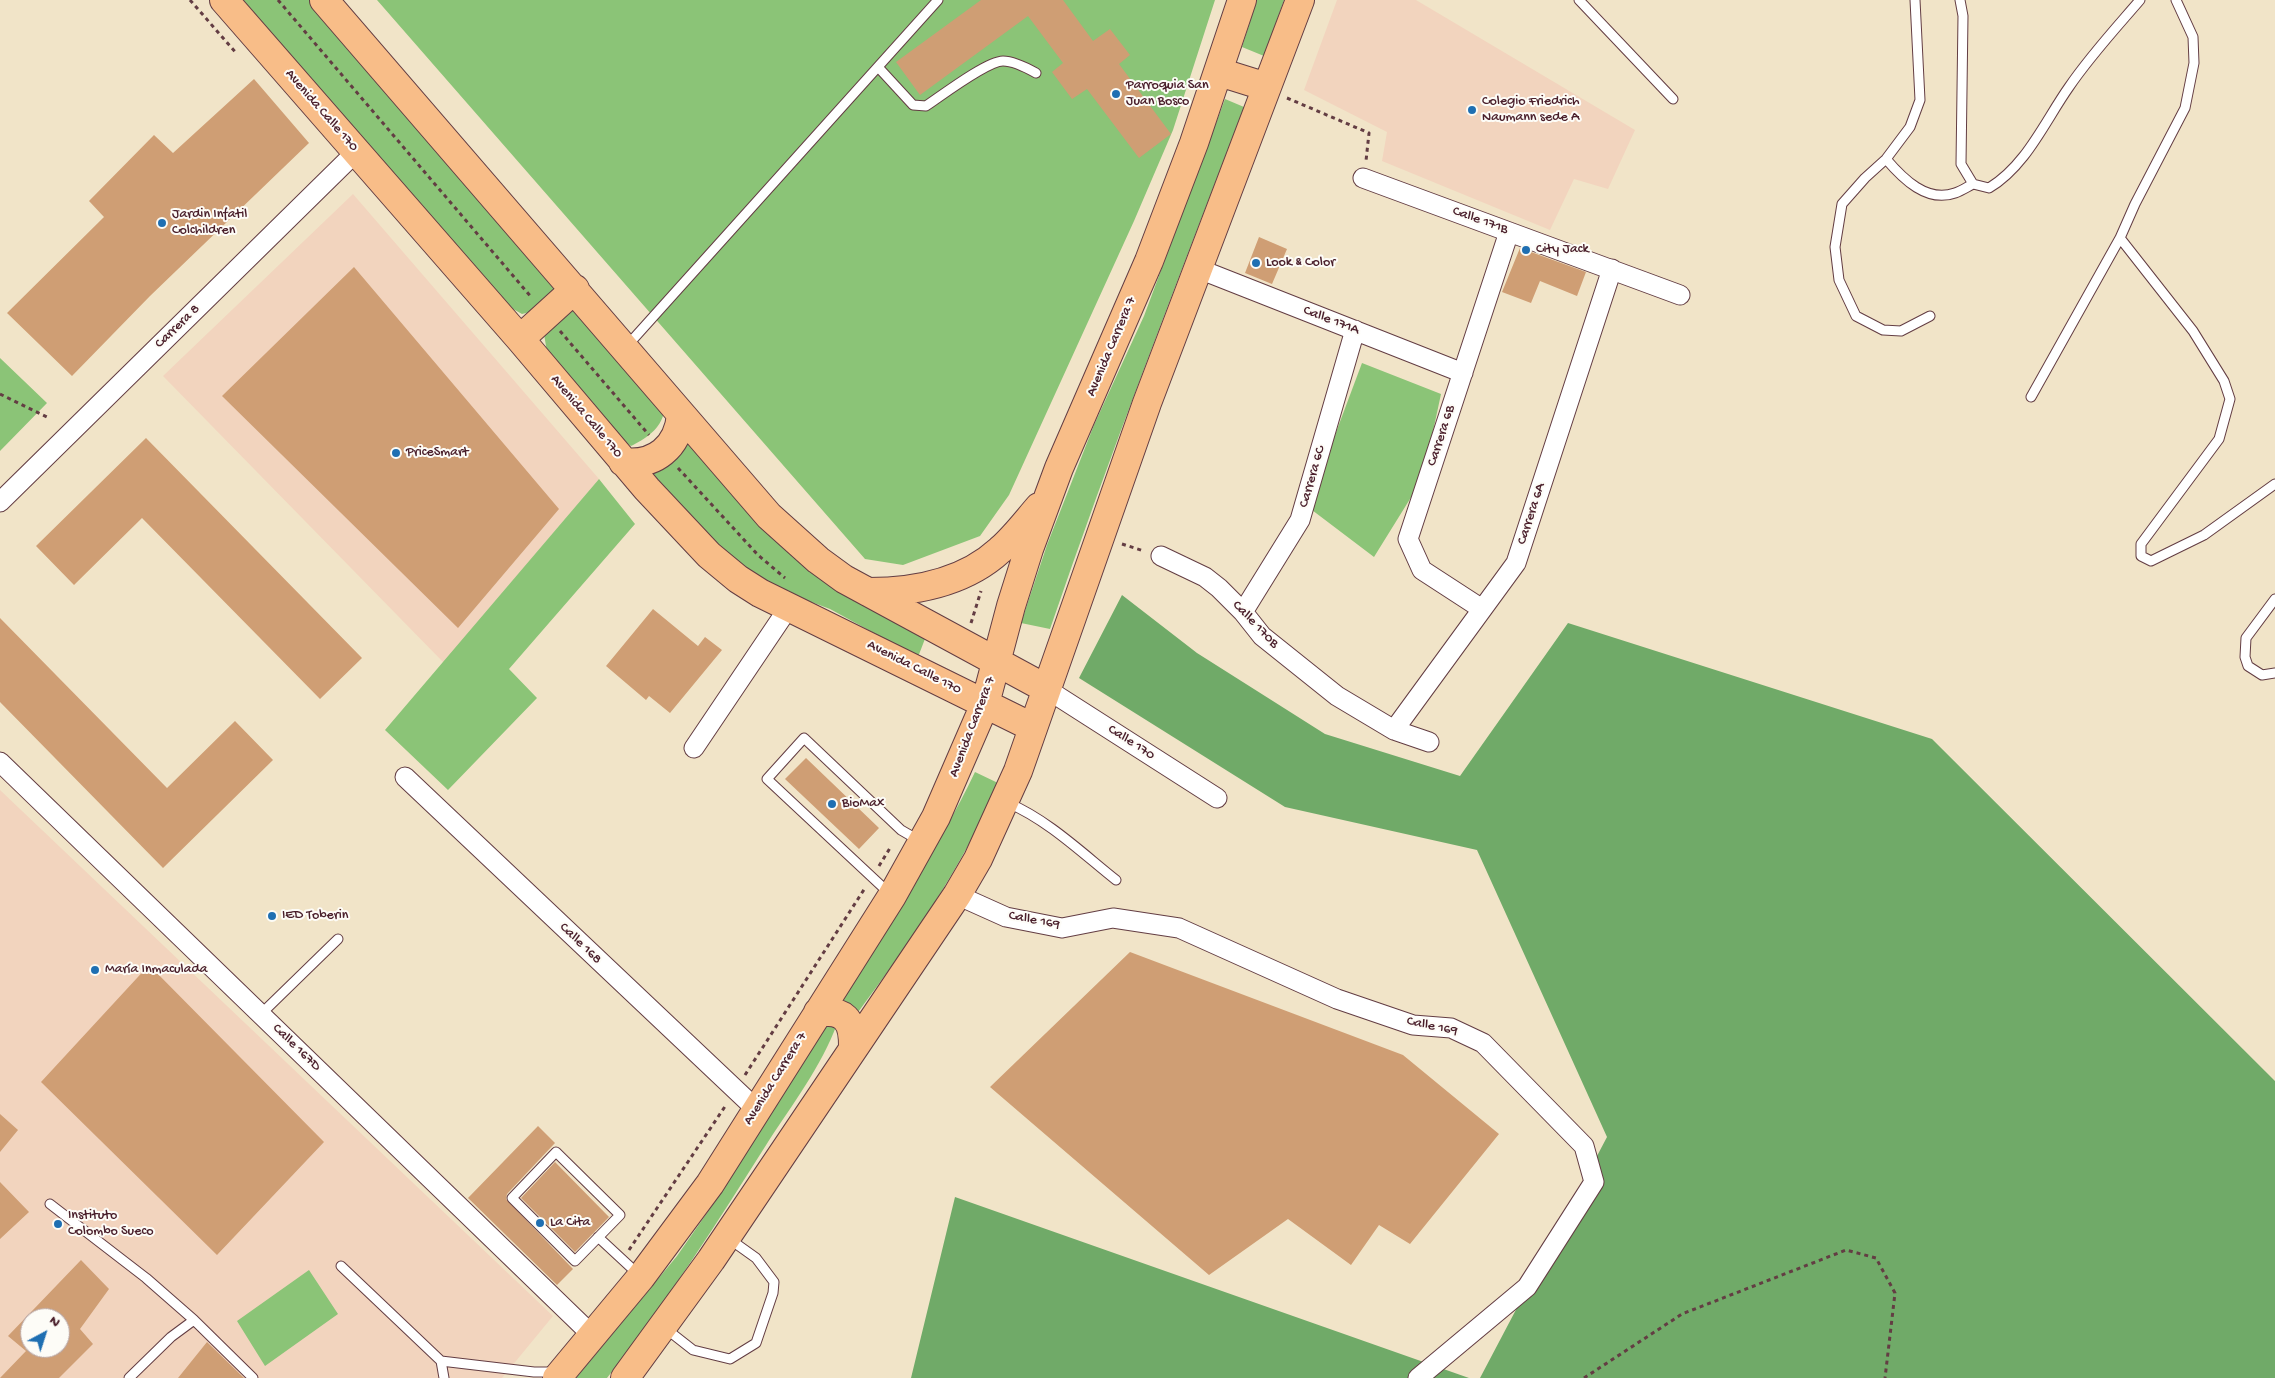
<!DOCTYPE html>
<html>
<head>
<meta charset="utf-8">
<style>
  body { margin:0 }
  #map { position:relative; width:2275px; height:1378px; overflow:hidden; background:#f1e4c8; font-family:"Gochi Hand",sans-serif }
  canvas { display:block }
  .north { position:absolute; left:20px; top:1308px; width:50px; height:50px; box-sizing:border-box; background:#fdfcf7; border:1px solid #b5a4a5; border-radius:50%; rotate:40deg; font-size:14px; font-weight:700; line-height:20px; text-align:center; color:#4a1f2b }
  .north::after { content:''; display:block; margin:auto; width:18px; height:22px; background:#1f6fb2; clip-path:polygon(50% 0,100% 100%,50% 72%,0 100%) }
</style>
</head>
<body>
<div id="map">
<canvas width="2275" height="1378"></canvas>
<div class="north">N</div>
</div>
<script>
const c = document.querySelector('canvas').getContext('2d');
c.lineJoin = 'round';
function fillPath(path, color) {
  c.fillStyle = color;
  c.fill(path, 'evenodd');
}
function strokePath(path, color, width, dash) {
  c.strokeStyle = color;
  c.lineWidth = width;
  c.lineCap = dash ? 'butt' : 'round';
  c.setLineDash(dash || []);
  c.stroke(path);
}
function write(font, color, halo, rows, align = 'center') {
  c.font = font + ' "Gochi Hand",sans-serif';
  c.lineWidth = 4;
  c.setLineDash([]);
  c.textBaseline = 'middle';
  c.strokeStyle = halo;
  c.fillStyle = color;
  for (const [text, x, y, turn = 0] of rows) {
    c.save();
    c.translate(x, y);
    c.rotate((+turn || 0) * Math.PI / 180);
    c.textAlign = isNaN(turn) ? turn : align;
    if (halo) c.strokeText(text, 0, 0);
    c.fillText(text, 0, 0);
    c.restore();
  }
}
fillPath(new Path2D(`
  M1337,0H1416L1635,130L1608,189L1574,179L1550,230L1382,161L1387,132L1304,90Z
  M353,194L599,479L444,663L163,376Z
  M0,790L553,1316L502,1378H0ZM30,1318H60V1348H30Z`), '#f2d4be');
fillPath(new Path2D(`
  M243,0H309L553,282L555,291L534,311L522,314L506,305Z
  M377,0H1215L1173,130L1134,221L1009,495L980,536L903,565L865,559Z
  M1257,0H1284L1264,56L1242,47Z
  M1225,99L1244,107C1178,280 1110,453 1050,629L1021,623L1047,545L1094,425L1144,316Z
  M570,308L582,312L664,412C661,429 645,439 631,446L622,440L547,352L544,334Z
  M0,358L47,403L0,451Z
  M1362,363L1441,394L1423,478L1374,557L1308,507Z
  M688,439L928,631L918,657L830,609L782,591L737,564L700,531L651,474C670,467 680,456 688,439Z
  M599,479L635,524L509,669L537,698L448,790L385,730Z
  M975,772L998,783C963,867 910,942 856,1015L837,999C885,924 937,852 975,772Z
  M825,1022L837,1024C821,1067 792,1105 768,1142C717,1223 666,1303 607,1378H576L677,1256L723,1190Z
  M309,1270L338,1314L265,1366L237,1321Z`), '#8bc477');
fillPath(new Path2D(`
  M1122,595L1197,653L1325,734L1460,776L1568,623L1932,739L2275,1081V1378H1480L1607,1137L1477,850L1285,807L1079,678Z
  M955,1197L1469,1378H911Z`), '#70aa68');
fillPath(new Path2D(`
  M981,0H1063L1093,41L1110,29L1130,55L1119,64L1171,134L1139,158L1087,89L1072,99L1052,72L1063,63L1028,16L920,95L896,62Z
  M254,79L309,143L150,296L72,376L7,313L104,217L89,201L154,135L173,153Z
  M1259,237L1287,249L1272,284L1245,273Z
  M1520,248L1586,272L1577,296L1540,281L1531,303L1502,292Z
  M354,267L559,509L458,628L222,396Z
  M146,438L362,658L320,699L142,518L74,585L36,546Z
  M653,609L698,646L705,637L722,650L670,713L649,696L646,700L606,666Z
  M0,618L167,788L235,721L273,760L163,868L0,702Z
  M806,758L879,828L859,849L785,779Z
  M1130,952L1403,1055L1499,1134L1410,1244L1379,1225L1351,1265L1288,1219L1209,1275L990,1087Z
  M149,965L324,1142L217,1255L41,1082Z
  M0,1114L18,1130L0,1152Z
  M538,1126L555,1143L507,1194L506,1199L573,1269L557,1285L468,1198Z
  M555,1162L609,1217L575,1252L521,1198Z
  M0,1182L29,1212L0,1239Z
  M81,1260L109,1289L80,1329L93,1344L59,1378H0L26,1351L8,1336ZM30,1318H60V1348H30Z
  M207,1342L244,1378H178Z`), '#cf9e74');
const service = new Path2D(`
  M1579,0L1673,99
  M1915,0L1920,100L1910,127L1886,159L1865,178L1842,204L1835,247L1839,280L1856,316L1883,330L1901,331L1930,316
  M1960,0L1963,16L1961,164L1973,184L1989,188C2026,166 2045,121 2069,87C2090,56 2116,28 2140,0
  M878,67L913,105L926,106C941,96 987,61 1003,61C1014,61 1027,68 1036,73
  M1886,159C1903,179 1927,203 1955,193C1961,191 1967,187 1973,184
  M2120,238L2193,331L2224,381L2230,399L2219,439L2141,544V556L2151,561L2204,535L2275,484
  M626,347L938,0
  M2031,397L2120,238L2135,204L2185,108L2194,63L2193,37L2176,0
  M2275,599L2246,638L2245,657L2248,666L2262,675L2275,673
  M1008,803C1048,820 1082,853 1116,880
  M889,893L767,779L804,738L901,830L920,841
  M261,1014L338,939
  M556,1152L620,1215L575,1261L512,1198Z
  M50,1204L146,1278L194,1320L253,1378
  M598,1237L639,1275
  M341,1266L441,1361
  M665,1328L693,1350L730,1359L756,1343L773,1293L774,1282L756,1258L728,1238
  M129,1378L171,1337L194,1320
  M444,1378L441,1361L534,1372H555`);
const minor = new Path2D(`
  M1363,178L1680,295
  M1199,269L1463,373
  M0,502L356,152
  M1161,556L1205,577L1219,588L1243,612L1262,636L1337,696L1394,730L1429,742
  M1482,609L1422,570L1408,539L1509,232
  M1243,612L1300,520L1355,330
  M1045,688L1217,798
  M1394,730L1516,563L1612,269
  M694,748L789,607
  M0,762L592,1335
  M405,777L756,1109
  M957,895L1006,917L1062,928L1113,918L1179,928L1337,999L1413,1025L1451,1028L1483,1043L1584,1146L1594,1182L1527,1287L1418,1378`);
const primary = new Path2D(`
  M224,0L520,339L647,489L709,555L738,579L760,593L1032,727
  M324,0L769,516L818,560L844,579L1045,688
  M1219,72L1267,87
  M520,339L575,289
  M623,462C655,466 678,447 681,415
  M868,592C915,592 964,583 1000,550C1014,538 1026,522 1039,507
  M818,1012C844,1010 853,1019 853,1046
  M557,1378L641,1277L710,1184L892,896L936,817L985,704L1011,606L1029,549L1059,468L1149,261L1194,143L1242,0
  M625,1378L711,1260L957,895L978,859L1018,771L1147,403L1300,0`);
strokePath(service, '#633d43', 11);
strokePath(minor, '#633d43', 21);
strokePath(primary, '#633d43', 30);
strokePath(new Path2D(`
  M190,0L237,54
  M278,0L532,298
  M1287,98L1369,133L1366,161
  M560,331L649,435
  M0,394L49,418
  M678,468L758,555L785,578
  M1122,544L1144,551
  M971,623L981,591
  M879,866L890,848
  M745,1075L865,888
  M629,1250L726,1105
  M1584,1378L1682,1314L1846,1250L1876,1258L1895,1293L1885,1378`), '#633d43', 3, [4, 4]);
strokePath(service, '#fff', 9);
strokePath(minor, '#fff', 19);
strokePath(primary, '#f8bd88', 28);
for (const [x, y, r, color] of [
  [1116,94,5,"#1f6fb2"],
  [1472,110,5,"#1f6fb2"],
  [162,223,5,"#1f6fb2"],
  [1526,250,5,"#1f6fb2"],
  [1256,263,5,"#1f6fb2"],
  [396,453,5,"#1f6fb2"],
  [832,804,5,"#1f6fb2"],
  [272,916,5,"#1f6fb2"],
  [95,970,5,"#1f6fb2"],
  [540,1223,5,"#1f6fb2"],
  [58,1224,5,"#1f6fb2"]
]) {
  const dot = new Path2D();
  dot.arc(x, y, r, 0, 2 * Math.PI);
  c.fillStyle = color;
  c.fill(dot);
  strokePath(dot, '#fdfcf7', 2);
}
write('14px', '#4a1f2b', '#fdfcf7', [
  ["Parroquia San",1126,86],
  ["Juan Bosco",1126,102],
  ["Colegio Friedrich",1482,102],
  ["Naumann sede A",1482,118],
  ["Jardin Infatil",172,215],
  ["Colchildren",172,231],
  ["City Jack",1536,250],
  ["Look & Color",1266,263],
  ["PriceSmart",406,453],
  ["BioMax",842,804],
  ["IED Toberin",282,916],
  ["María Inmaculada",105,970],
  ["Instituto",68,1216],
  ["Colombo Sueco",68,1232],
  ["La Cita",550,1223]
], 'left');
write('14px', '#4a1f2b', '#fdfcf7', [
  ["Avenida Calle 170",321,111,49],
  ["Calle 171B",1480,221,20],
  ["Calle 171A",1331,321,21],
  ["Carrera 8",178,327,-44],
  ["Avenida Carrera 7",1112,347,-67],
  ["Avenida Calle 170",586,417,50],
  ["Carrera 6B",1442,436,-72],
  ["Carrera 6C",1313,477,-74],
  ["Carrera 6A",1532,514,-72],
  ["Calle 170B",1255,625,46],
  ["Avenida Calle 170",914,668,27],
  ["Avenida Carrera 7",973,727,-69],
  ["Calle 170",1131,743,33],
  ["Calle 169",1034,921,11],
  ["Calle 168",580,944,44],
  ["Calle 169",1432,1027,12],
  ["Calle 167D",296,1048,44],
  ["Avenida Carrera 7",776,1079,-58]
]);
</script>
</body>
</html>
